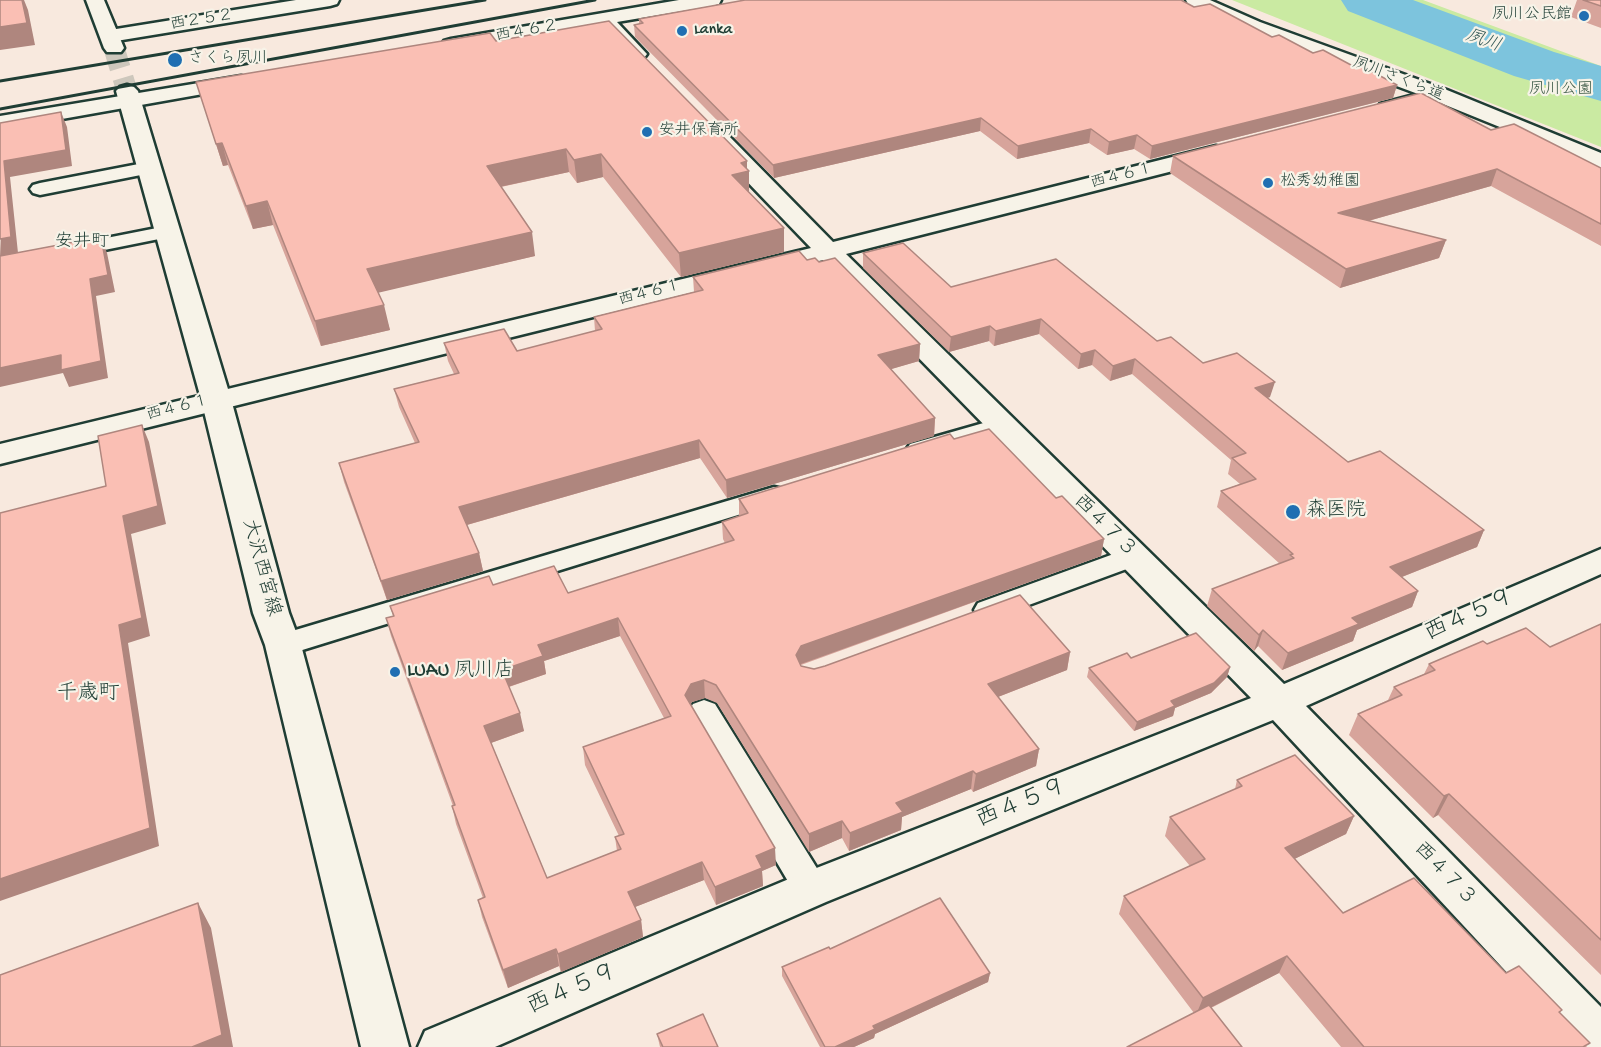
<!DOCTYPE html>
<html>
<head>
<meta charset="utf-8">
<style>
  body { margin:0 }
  canvas { display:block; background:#f8e9de }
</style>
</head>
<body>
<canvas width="1601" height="1047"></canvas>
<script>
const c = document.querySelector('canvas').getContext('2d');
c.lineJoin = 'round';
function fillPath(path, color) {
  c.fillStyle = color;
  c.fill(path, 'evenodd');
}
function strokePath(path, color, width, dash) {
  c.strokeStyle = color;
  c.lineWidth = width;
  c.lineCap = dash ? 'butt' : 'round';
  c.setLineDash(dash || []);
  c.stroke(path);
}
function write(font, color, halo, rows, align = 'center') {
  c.font = font + ' "Gochi Hand","Klee One",sans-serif';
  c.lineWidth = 4.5;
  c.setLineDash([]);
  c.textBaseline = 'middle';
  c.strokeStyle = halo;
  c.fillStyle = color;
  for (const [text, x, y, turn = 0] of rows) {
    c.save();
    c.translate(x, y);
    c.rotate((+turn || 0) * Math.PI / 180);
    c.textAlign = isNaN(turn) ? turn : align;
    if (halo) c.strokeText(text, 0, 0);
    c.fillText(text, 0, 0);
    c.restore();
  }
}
fillPath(new Path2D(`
  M1232,0H1423L1601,66V147Z`), '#caeaa2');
fillPath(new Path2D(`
  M1341,0H1413L1554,52L1601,66V101L1514,76L1348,11Z`), '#7dc4dd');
strokePath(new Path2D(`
  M114,48L127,91`), '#cdc7bc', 21, [21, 10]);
const service = new Path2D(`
  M149,162L156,164L159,168L156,172L40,195L33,193L30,189L33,185L40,183Z
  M167,226L174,228L177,232L174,236L0,271V259Z
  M1001,418L1010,420L1013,425L1010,430L919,458L910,456L906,450L910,444Z
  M774,487L783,489L787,495L783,501L283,656L272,653L268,645L272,637Z
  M1133,547L1143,549L1147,556L1143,563L988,620L978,617L974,610L978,603Z
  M704,700L715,704L823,878L829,889L823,900L811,904L799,900L688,712L693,704Z`);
const minor = new Path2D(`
  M296,0H339L337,4L330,6L110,42L103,40L100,36L103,32L110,30Z
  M679,0H721L719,4L712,6L617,22L647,54L644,58H630L598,25L451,51L444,49L441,45L444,41L451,39Z
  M1186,0H1210L1260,22L1447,90L1601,153V168L1438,102L1388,115L1380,114L1377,109L1380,104L1418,94L1246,30L1188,4Z
  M241,76L248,78L251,82L248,86L0,130V116Z
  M717,130L725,132L833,242L1216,146L1224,148L1227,153L1224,158L846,254L1284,684L1601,549V574L1306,706L1601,1007V1047H1576L1273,720L826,902L495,1047H418L425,1031L796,876L1251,698L823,260L0,464V444L811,248L709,142L706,137L709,132Z`);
const primary = new Path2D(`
  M86,0H104L124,48L121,52H107L104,48Z
  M127,85L134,87L138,91L231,399L289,613L301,645L409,1047H361L265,645L253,613L201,399L116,91L120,87Z`);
strokePath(service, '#1f3d34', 5);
strokePath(minor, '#1f3d34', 5);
strokePath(primary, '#1f3d34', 5);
fillPath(service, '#f7f3e8');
fillPath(minor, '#f7f3e8');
fillPath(primary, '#f7f3e8');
strokePath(new Path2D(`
  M0,81L485,0
  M0,109L595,0`), '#1f3d34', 3);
fillPath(new Path2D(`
  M1577,0H1601V28L1571,17Z
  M1194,7L1313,53L1351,65L1397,85L1393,98L1150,159L1134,149L1107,155L1089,143L1017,159L980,131L774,178L635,37L634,25L639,24V19Z
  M496,41L747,169L749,171V192L784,228V252L681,277L603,177L577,183L569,172L501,187L535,256L378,292L390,330L321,346L273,225L253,229L228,165L223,166L196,82Z
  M1491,130L1601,168V246L1491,186L1368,221L1446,240L1439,258L1340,288L1170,173L1173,156Z
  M863,253L951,287L1157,341L1203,363L1270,397L1267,398L1348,462L1484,530L1477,547L1402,577L1418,591L1412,607L1357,630L1353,641L1282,670L1258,646L1254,651L1207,606L1212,589L1280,564L1217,507L1221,491L1240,484L1228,474L1231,460L1132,374L1110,381L1092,365L1078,369L1039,334L994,346L989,341L949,352L863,268Z
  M807,260L819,262L920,344L919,361L891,369L935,418L934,436L727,498L700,458L467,525L479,553L483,571L387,600L344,482L339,463L415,443L399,407L394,389L454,374L448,361L444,343L517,351L595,331L594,317L694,292L693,277Z
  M954,439L1056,498L1104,539L1101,556L801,665V666L814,669L1070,652L1067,670L998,697L1039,749L1036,766L973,792L971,789L902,817L901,830L849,851L842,838L809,852L717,703L705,698L692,702L690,705L776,865L762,871L763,886L716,905L704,880L635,907L641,920L643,937L561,972L559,966L508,988L482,917L478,900L483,898L456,824L452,806H453L391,636L386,618L393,616L390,606L493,585L568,593L725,543L723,539L722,522L739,516V499ZM620,636L664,718L583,747L585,765L619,836L615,837L617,851L547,878L491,743L524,731L509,687L546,674L544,661Z
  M1601,624V975L1438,815L1433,818L1349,735L1358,714L1388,700L1394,687L1424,674L1429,664L1487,644L1550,647Z
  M1131,658L1230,667L1227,677L1211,693L1175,708L1173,716L1134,731L1087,677L1089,668Z
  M1237,780L1354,816L1346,834L1294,859L1343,913L1506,973L1562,1010L1560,1013L1587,1047H1341L1279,973L1211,1008L1194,1013L1119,914L1124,896L1190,866L1165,836L1170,817L1235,789Z
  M830,949L990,973L988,982L875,1034L874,1038L854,1047H820L782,976V967Z
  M657,1034L718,1047H660Z`), '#d7a49b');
fillPath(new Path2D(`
  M22,0H24L28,10L35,45L0,50V27Z
  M1397,85L1393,98L1150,159L1152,146Z
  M61,112L67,127L72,166L10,177L18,253L0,257L4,161Z
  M981,118L980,131L774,178L773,165Z
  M1091,129L1089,143L1017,159L1018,146Z
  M1137,135L1134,149L1107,155L1109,142Z
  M222,143L228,165L223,166L216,144Z
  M566,149L569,172L490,189L487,166Z
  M601,154L603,177L577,183L574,160Z
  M747,161V171H749V194L732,175L741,163Z
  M1497,169L1491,186L1333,231L1338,213Z
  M267,201L273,225L253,229L246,206Z
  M784,228V252L681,277L679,253Z
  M532,232L535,256L373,294L367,269Z
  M101,237L107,253L115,292L96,296L108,378L69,387L63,373L0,387V368Z
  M1446,240L1439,258L1340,288L1346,269Z
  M384,305L390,330L321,346L315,321Z
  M1041,319L1039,334L994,346L996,331Z
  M990,326L989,341L949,352L951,337Z
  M920,344L919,361L878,373V355Z
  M1095,350L1092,365L1078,369L1081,354Z
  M1135,359L1132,374L1110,381L1113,366Z
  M1275,382L1270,397L1251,404L1255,388Z
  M935,418L934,436L727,498L726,480Z
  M142,425L149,442L166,524L131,534L150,636L128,643L159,846L0,901V879L119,625L123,516Z
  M699,440L700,458L463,526L459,507Z
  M1484,530L1477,547L1384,584L1390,567Z
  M1104,539L1101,556L801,664L796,673V655L801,646Z
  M479,553L483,571L387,600L381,581Z
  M1418,591L1412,607L1357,630L1353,641L1282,670L1288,653L1352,618Z
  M618,618L620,636L544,661L546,674L505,688L502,670L538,645Z
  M1263,630L1258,646L1254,651L1259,635Z
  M1070,652L1067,670L985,702L988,684Z
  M1230,667L1227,677L1211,693L1175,708L1173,716L1134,731L1137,722L1171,701Z
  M704,680L705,698L692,702L686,713L685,695L691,684Z
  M520,713L524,731L488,744L484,726Z
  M1039,749L1036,766L973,792L976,774Z
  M973,771L971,789L902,817L901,830L849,851L850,833L896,803Z
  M1449,794L1438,815L1433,818L1444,796Z
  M1354,816L1346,834L1278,867L1285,848Z
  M842,821V838L809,852V834Z
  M775,848L776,865L762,871L763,886L716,905L715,887L756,856Z
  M702,862L704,880L630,909L628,892Z
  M198,903L211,928L233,1047H192Z
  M641,920L643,937L561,972L558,954Z
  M556,949L559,966L508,988L503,970Z
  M1287,956L1279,973L1196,1015L1203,998Z
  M990,973L988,982L875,1034L874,1038L854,1047H835L873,1026Z`), '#af867e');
const building = new Path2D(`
  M0,0H22L27,23L0,27Z
  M745,0H1181L1194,7L1210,4L1272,37L1279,35L1313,53L1323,50L1351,65L1358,64L1397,85L1152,146L1137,135L1109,142L1091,129L1018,146L981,118L773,165L634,25L643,23L639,19Z
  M1583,0H1601V6Z
  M609,21L747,161L741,163L749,171L732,175L784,228L679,253L601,154L574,160L566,149L487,166L532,232L367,269L384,305L315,321L267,201L246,206L222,143L216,144L196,82L490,33L496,41Z
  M1421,93L1491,130L1514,124L1601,168V224L1497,169L1338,213L1446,240L1346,269L1173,156Z
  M61,112L66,150L4,161L11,237L0,239V123Z
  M101,237L108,275L90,279L101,361L61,370V355L0,368V256Z
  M903,243L951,287L1056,259L1157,341L1171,337L1203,363L1237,353L1275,382L1255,388L1348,462L1380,451L1484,530L1390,567L1418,591L1352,618L1359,624L1288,653L1263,630L1259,635L1212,589L1294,558L1290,555L1293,554L1221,491L1256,479L1232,458L1246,453L1135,359L1113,366L1095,350L1081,354L1041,319L996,331L990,326L951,337L863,253Z
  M799,251L807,260L815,258L819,262L835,258L920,344L878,355L935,418L726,480L699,440L459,507L479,553L381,581L339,463L419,442L394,389L459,373L444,343L504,329L517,351L602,329L594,317L703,290L693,277Z
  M142,425L158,506L123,516L142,618L119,625L150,828L0,879V513L106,486L98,436Z
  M989,429L1056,498L1062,496L1104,539L801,646L796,655L801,666L814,669L825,666L1020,595L1070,652L988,684L1039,749L976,774L973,771L896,803L903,812L850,833L842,821L809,834L716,685L704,680L691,684L685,695L775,848L756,856L762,868L715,887L702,862L628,892L641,920L558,954L556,949L503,970L478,900L485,897L452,806L455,805L386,618L394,616L390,606L489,576L493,585L554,566L568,593L734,540L722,522L748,513L739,499L950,434L954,439ZM618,618L671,716L583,747L624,834L615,837L621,849L547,878L484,726L520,713L502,670L543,656L538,645Z
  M1601,624V940L1449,794L1444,796L1358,714L1402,695L1394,687L1435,670L1429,664L1483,641L1487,644L1526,628L1550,647Z
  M1196,633L1230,667L1214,683L1171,701L1175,706L1137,722L1089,668L1127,653L1131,658Z
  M1295,755L1354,816L1285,848L1343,913L1414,878L1506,973L1519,966L1562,1010L1559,1012L1590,1043L1583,1047H1364L1287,956L1203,998L1124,896L1205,859L1170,817L1242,786L1237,780Z
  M940,898L990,973L873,1026L875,1029L835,1047H825L782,967L829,947L830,949Z
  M198,903L222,1035L192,1047H0V975Z
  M1209,1005L1242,1047H1127Z
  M703,1014L718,1047H663L657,1034Z`);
fillPath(building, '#fabfb4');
strokePath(building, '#af867e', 1.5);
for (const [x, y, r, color] of [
  [1584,16,6,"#1f6fb2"],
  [682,31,6,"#1f6fb2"],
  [175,60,8,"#1f6fb2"],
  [647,132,6,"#1f6fb2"],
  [1268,183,6,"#1f6fb2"],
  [1293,512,8,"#1f6fb2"],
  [395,672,6,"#1f6fb2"]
]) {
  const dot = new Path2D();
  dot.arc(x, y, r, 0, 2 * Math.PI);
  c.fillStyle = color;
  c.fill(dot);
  strokePath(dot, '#f7f3e8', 2);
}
write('16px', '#1f3d34', '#f7f3e8', [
  ["夙川公民館",1572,16,"right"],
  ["Lanka",694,31],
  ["さくら夙川",188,60],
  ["安井保育所",659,132],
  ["松秀幼稚園",1280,183]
], 'left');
write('16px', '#1f3d34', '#f7f3e8', [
  ["西２５２",202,21,-9],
  ["西４６２",527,32,-10],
  ["夙川さくら道",1398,80,21],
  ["西４６１",1122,177,-14],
  ["西４６１",650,294,-14],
  ["西４６１",178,409,-14]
]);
write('16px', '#395744', '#f7f3e8', [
  ["夙川公園",1561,91]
]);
write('italic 18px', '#325856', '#f7f3e8', [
  ["夙川",1483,42,20]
]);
write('18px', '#1f3d34', '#f7f3e8', [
  ["安井町",82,243]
]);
write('20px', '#1f3d34', '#f7f3e8', [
  ["森医院",1306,512],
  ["LUAU 夙川店",407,672]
], 'left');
write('20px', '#1f3d34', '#f7f3e8', [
  ["西４７３",1104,527,45],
  ["大沢西宮線",260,568,75],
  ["西４７３",1444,875,46]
]);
write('21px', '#1f3d34', '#f7f3e8', [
  ["千歳町",88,695]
]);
write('24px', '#1f3d34', '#f7f3e8', [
  ["西４５９",1470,617,-24],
  ["西４５９",1022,805,-22],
  ["西４５９",573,991,-23]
]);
</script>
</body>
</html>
